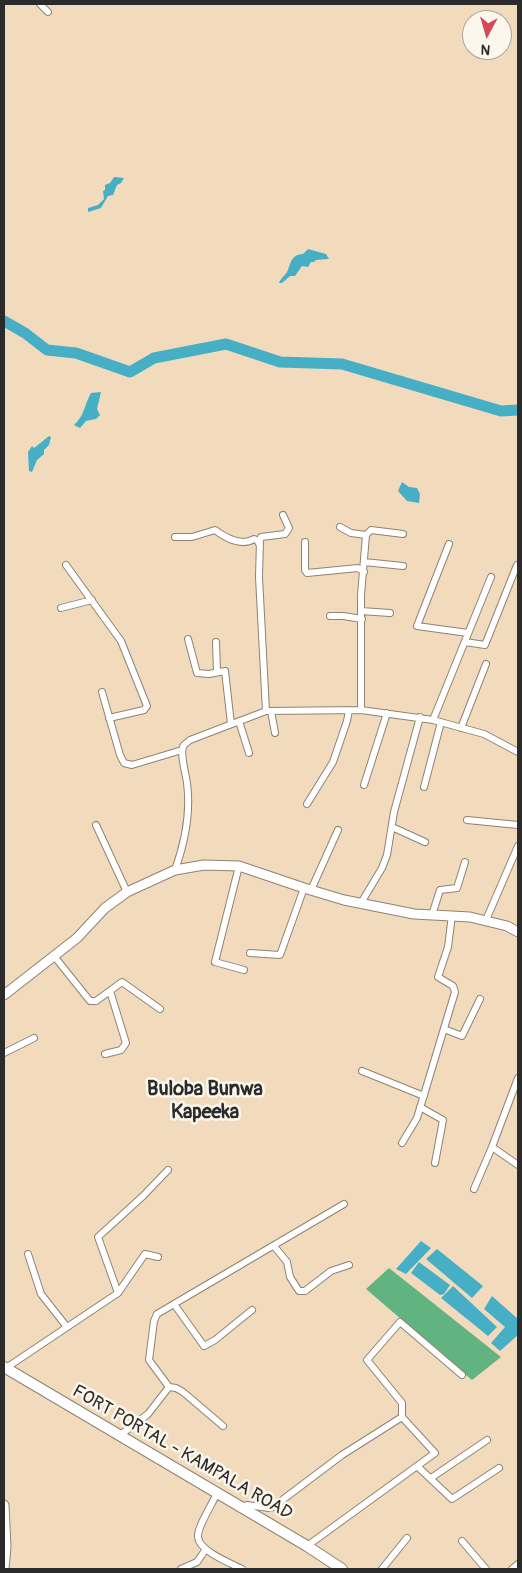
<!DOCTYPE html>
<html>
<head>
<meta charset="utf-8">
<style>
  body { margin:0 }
  #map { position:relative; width:522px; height:1573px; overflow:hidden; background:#f2dbbc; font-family:Pangolin,sans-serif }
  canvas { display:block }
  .frame { position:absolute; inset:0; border:5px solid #2b2b2b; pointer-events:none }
  .north { position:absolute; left:462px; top:10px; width:50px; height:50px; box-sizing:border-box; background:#fbf7ec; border:1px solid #a8a59f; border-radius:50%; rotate:186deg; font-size:14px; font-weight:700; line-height:20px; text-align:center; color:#2b2b2b }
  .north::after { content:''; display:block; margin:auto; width:18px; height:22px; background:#d1495b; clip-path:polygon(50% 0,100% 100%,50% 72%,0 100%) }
</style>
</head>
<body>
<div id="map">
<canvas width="522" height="1573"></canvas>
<div class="frame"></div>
<div class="north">N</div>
</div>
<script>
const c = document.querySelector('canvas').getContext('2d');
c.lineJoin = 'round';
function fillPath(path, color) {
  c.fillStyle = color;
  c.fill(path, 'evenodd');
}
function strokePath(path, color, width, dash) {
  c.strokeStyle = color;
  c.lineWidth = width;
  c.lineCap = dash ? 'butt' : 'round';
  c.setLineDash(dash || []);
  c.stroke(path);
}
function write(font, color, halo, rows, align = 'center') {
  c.font = font + ' Pangolin,sans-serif';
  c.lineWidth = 5;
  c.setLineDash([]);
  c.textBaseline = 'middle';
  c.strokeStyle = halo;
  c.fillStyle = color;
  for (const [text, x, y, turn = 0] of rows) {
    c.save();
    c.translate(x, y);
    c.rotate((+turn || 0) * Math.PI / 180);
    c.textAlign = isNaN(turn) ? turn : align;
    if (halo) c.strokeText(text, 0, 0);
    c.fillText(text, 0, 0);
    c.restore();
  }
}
fillPath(new Path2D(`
  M389,1268L501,1357L472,1380L366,1289Z`), '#61b380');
fillPath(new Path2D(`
  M114,177L124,178L121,183L117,185L113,195L108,196L101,208L88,212V208L98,205L104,199L103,191L105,190V185L110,183Z
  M308,249L326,254L329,259L316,260L314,262H311L308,267L302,266L295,276H290L282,283H279C281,278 284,276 287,272C291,264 290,255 303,254Z
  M101,392L97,409L100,415L96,419L86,421L80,428L74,425C85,415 84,405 91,393Z
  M49,436L51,437L49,445L44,450V454L37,460L32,472L29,471L28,452L32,446L34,448Z
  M402,482L409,487L417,488L420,494L419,503L407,501L398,491Z
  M421,1241L431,1248L406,1274L396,1269Z
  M437,1249L483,1286L472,1298L426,1259Z
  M419,1262L450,1285L444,1294L440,1295L411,1273Z
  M453,1286L497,1327L488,1336L441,1298Z
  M492,1296L518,1319V1335L500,1351L491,1343L505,1327L484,1309Z`), '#46afc5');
strokePath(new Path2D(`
  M4,321L25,333L47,350L76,353L130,372L154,358L226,344L280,362L342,364L501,411L518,410`), '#46afc5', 11);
const street = new Path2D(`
  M40,4L48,12
  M340,527L351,533L366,535
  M175,537H192L215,530C226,538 241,547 254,539L257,540L259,544
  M305,542V570L307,573L358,568L364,572
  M449,544L417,626L468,633
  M364,562L403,566
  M66,565L121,641L147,706L144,710L109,718
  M61,608L92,600
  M361,611L390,613
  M330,616H343L362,619
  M188,639L197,673L209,674L225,671L231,724
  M216,642L217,672
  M465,642L485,645L517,565
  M102,692L120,755L124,763L132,765L182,750
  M361,710V595L366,535L371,530L403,534
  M266,711L259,577L260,540L261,537L285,534L289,528L283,515
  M271,711L275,733
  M433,720L491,577
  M239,721L249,753
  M461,728L486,664
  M364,785L387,713
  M424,787L441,722
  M307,804L333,762L347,721L349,710
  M467,820L518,825
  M96,825L127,892
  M392,827L425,842
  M239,866L215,962L244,970
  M175,870C185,842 191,813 187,783C186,775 179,751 184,745C185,744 189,741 190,740L266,711L361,710L433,720L484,734L518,752
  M311,890L338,830
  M361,903L382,868L387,855L394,812L420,717
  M432,915L440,890L457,888L465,862
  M486,920L518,846
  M250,953L280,955L304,888
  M54,956L90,1001H96L122,982L160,1009
  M444,1029L462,1036L480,999
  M4,1053L34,1038
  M105,1054L121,1050L126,1043L110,991
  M362,1071L424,1096
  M420,1107L443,1120L435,1163
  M402,1143L417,1118L455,992L453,986L438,977L448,947L452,915
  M492,1147L518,1165
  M474,1189L492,1147L518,1078
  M274,1246L287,1262L290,1277L299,1291H305L331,1271L349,1265
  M28,1254L41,1294L67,1327
  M118,1293L98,1237L143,1196L168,1170
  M174,1304L204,1346L215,1340L252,1310
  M6,1368L118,1293L145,1254L158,1257
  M169,1387L176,1388L183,1392L223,1426
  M119,1436L148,1414L169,1387L149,1360L154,1321L157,1314L344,1204
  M417,1466L452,1499L499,1468
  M431,1478L487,1440
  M217,1493C213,1503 197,1527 198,1537C199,1551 230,1563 242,1569
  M243,1508L247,1505L269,1508L273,1507L342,1455L402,1417V1403L367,1360L400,1322L462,1375
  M462,1541L486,1569
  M307,1546L435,1453L402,1417
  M181,1569L197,1562L206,1549
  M382,1569L407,1538
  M512,1569L518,1564`);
const secondary = new Path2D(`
  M4,995L77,938L105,908L127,892L175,870L204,865L239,866L304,888L344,900L414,914L470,917L507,926L518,932
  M4,1505L6,1547L4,1569`);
const primary = new Path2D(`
  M4,1367L307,1546L342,1569`);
strokePath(street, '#8e8374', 8);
strokePath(secondary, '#8e8374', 11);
strokePath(primary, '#8e8374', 12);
strokePath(street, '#fff', 6);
strokePath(secondary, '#fff', 9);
strokePath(primary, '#fff', 10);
write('18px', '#2b2b2b', '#fbf7ec', [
  ["FORT PORTAL - KAMPALA ROAD",182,1453,30]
]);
write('bold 20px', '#2b2b2b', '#fbf7ec', [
  ["Buloba Bunwa",205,1090],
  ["Kapeeka",205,1113]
]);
</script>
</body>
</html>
